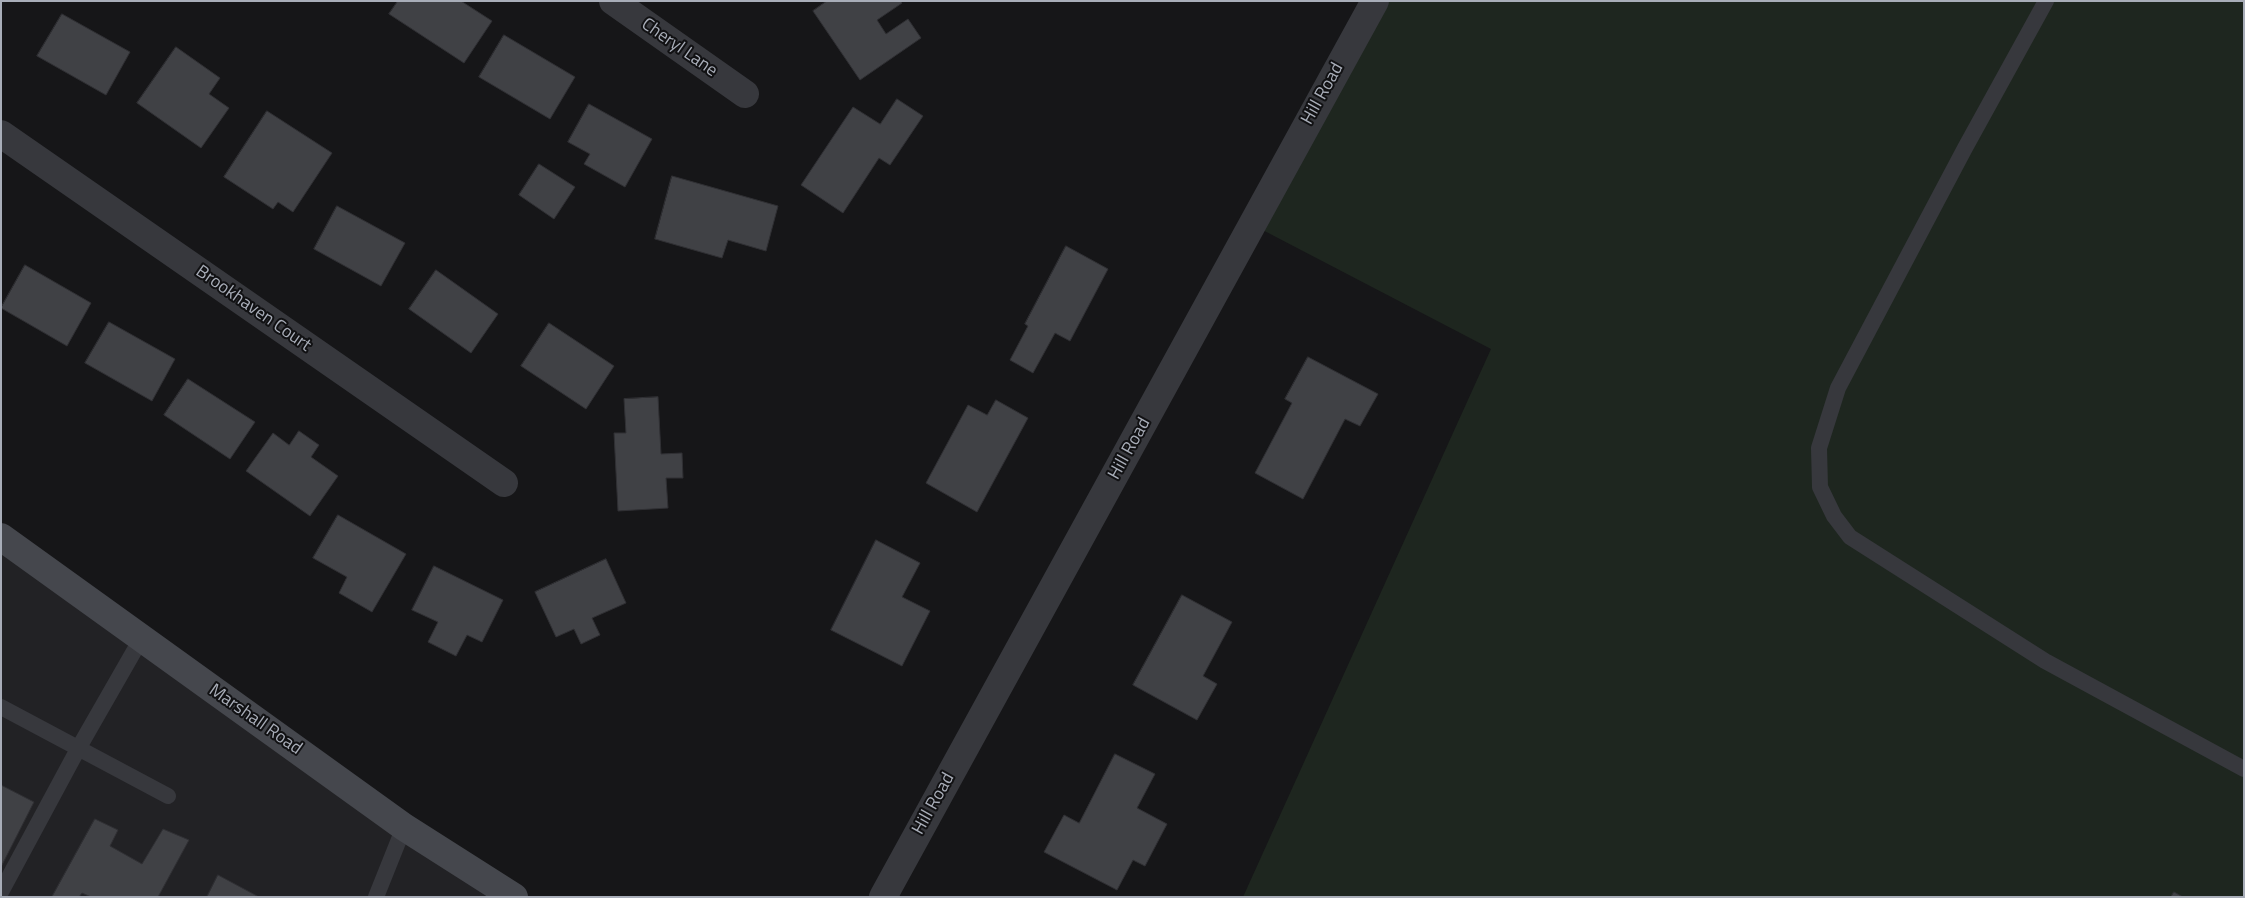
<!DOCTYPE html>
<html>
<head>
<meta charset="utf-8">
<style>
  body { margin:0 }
  #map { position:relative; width:2245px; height:898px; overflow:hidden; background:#161618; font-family:"Titillium Web",sans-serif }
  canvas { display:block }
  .frame { position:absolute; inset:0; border:2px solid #a8adb8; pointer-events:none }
</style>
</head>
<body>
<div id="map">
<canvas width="2245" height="898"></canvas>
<div class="frame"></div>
</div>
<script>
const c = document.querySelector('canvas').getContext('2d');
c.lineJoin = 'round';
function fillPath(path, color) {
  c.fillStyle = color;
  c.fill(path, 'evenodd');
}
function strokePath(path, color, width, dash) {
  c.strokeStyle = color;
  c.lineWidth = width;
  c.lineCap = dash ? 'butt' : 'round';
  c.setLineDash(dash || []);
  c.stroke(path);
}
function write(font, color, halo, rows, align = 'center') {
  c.font = font + ' "Titillium Web",sans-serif';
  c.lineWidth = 4;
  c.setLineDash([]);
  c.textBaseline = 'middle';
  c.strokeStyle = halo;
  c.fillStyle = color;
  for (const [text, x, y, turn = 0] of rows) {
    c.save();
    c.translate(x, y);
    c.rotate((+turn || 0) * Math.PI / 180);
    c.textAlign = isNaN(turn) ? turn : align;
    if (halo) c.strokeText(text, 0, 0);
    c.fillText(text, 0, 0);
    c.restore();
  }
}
fillPath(new Path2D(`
  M1,537L514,897H1Z`), '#222225');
fillPath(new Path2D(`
  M1375,1H2244V897H1243L1491,349L1253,225Z`), '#1e261f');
const building = new Path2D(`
  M398,1H461L492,21L464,63L389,14Z
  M827,1H900L902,3L877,20L886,34L908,19L921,38L860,80L813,11Z
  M62,14L130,52L106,95L37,56Z
  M504,35L575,77L550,119L479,77Z
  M176,47L220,78L209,94L229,108L201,148L137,103Z
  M897,99L923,116L890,165L879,158L843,213L801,185L853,107L880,124Z
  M589,104L652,139L625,187L584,164L590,154L568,142Z
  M267,111L332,153L293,212L278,202L273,209L224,177Z
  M539,164L575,187L554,219L519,195Z
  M672,176L778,206L766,251L728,240L722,258L655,239Z
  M337,206L405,243L381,286L314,249Z
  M1066,246L1108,269L1070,341L1055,333L1033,373L1010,360L1028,326L1025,324Z
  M25,265L91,303L67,346L1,308Z
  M436,270L498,314L471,353L409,309Z
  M109,322L175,359L152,401L85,363Z
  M549,323L614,366L586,409L521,366Z
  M1308,357L1378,394L1360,426L1345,419L1303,499L1255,473L1292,403L1285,399Z
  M188,379L255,422L230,459L164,415Z
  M658,397L661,454L682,453L683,478H666L668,508L618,511L614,433H626L624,399Z
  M996,400L1028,418L977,512L926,483L968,405L987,415Z
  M299,431L319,445L311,457L338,476L310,516L246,471L273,433L289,445Z
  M338,515L406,554L372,612L339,593L347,577L313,558Z
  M876,540L920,563L902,597L930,611L902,666L831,630Z
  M606,559L626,603L592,618L600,635L581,644L574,629L556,637L535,592Z
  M434,566L503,600L482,642L467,635L456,656L428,642L438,622L412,610Z
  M1182,595L1232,622L1203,676L1217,684L1197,720L1133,685Z
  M1115,754L1155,774L1137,808L1167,824L1145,866L1133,860L1117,890L1044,852L1064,815L1079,823Z
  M1,785L34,802L1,867Z
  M95,819L118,830L110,846L142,864L163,829L189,840L158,897H91L82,893L79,897H52Z
  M218,875L259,897H207Z
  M2174,892L2183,897H2171Z`);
fillPath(building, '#404145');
strokePath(building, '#303034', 1);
strokePath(new Path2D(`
  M2046,1L1965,148L1838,388L1819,448L1820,487L1834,516L1850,537L2045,661L2244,769
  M1,707L168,796
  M1,892L78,749L141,639
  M376,897L404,827`), '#37383d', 16);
strokePath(new Path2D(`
  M613,1L745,94
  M1,134L504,483
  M883,897L1375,1`), '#37383d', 28);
strokePath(new Path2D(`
  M1,537L404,827L514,897`), '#45474d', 28);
write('18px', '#a8adb8', '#111113', [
  ["Cheryl Lane",679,48,35],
  ["Hill Road",1323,94,-61],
  ["Brookhaven Court",253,309,35],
  ["Hill Road",1130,449,-61],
  ["Marshall Road",255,720,35],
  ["Hill Road",934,804,-61]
]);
</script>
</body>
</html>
